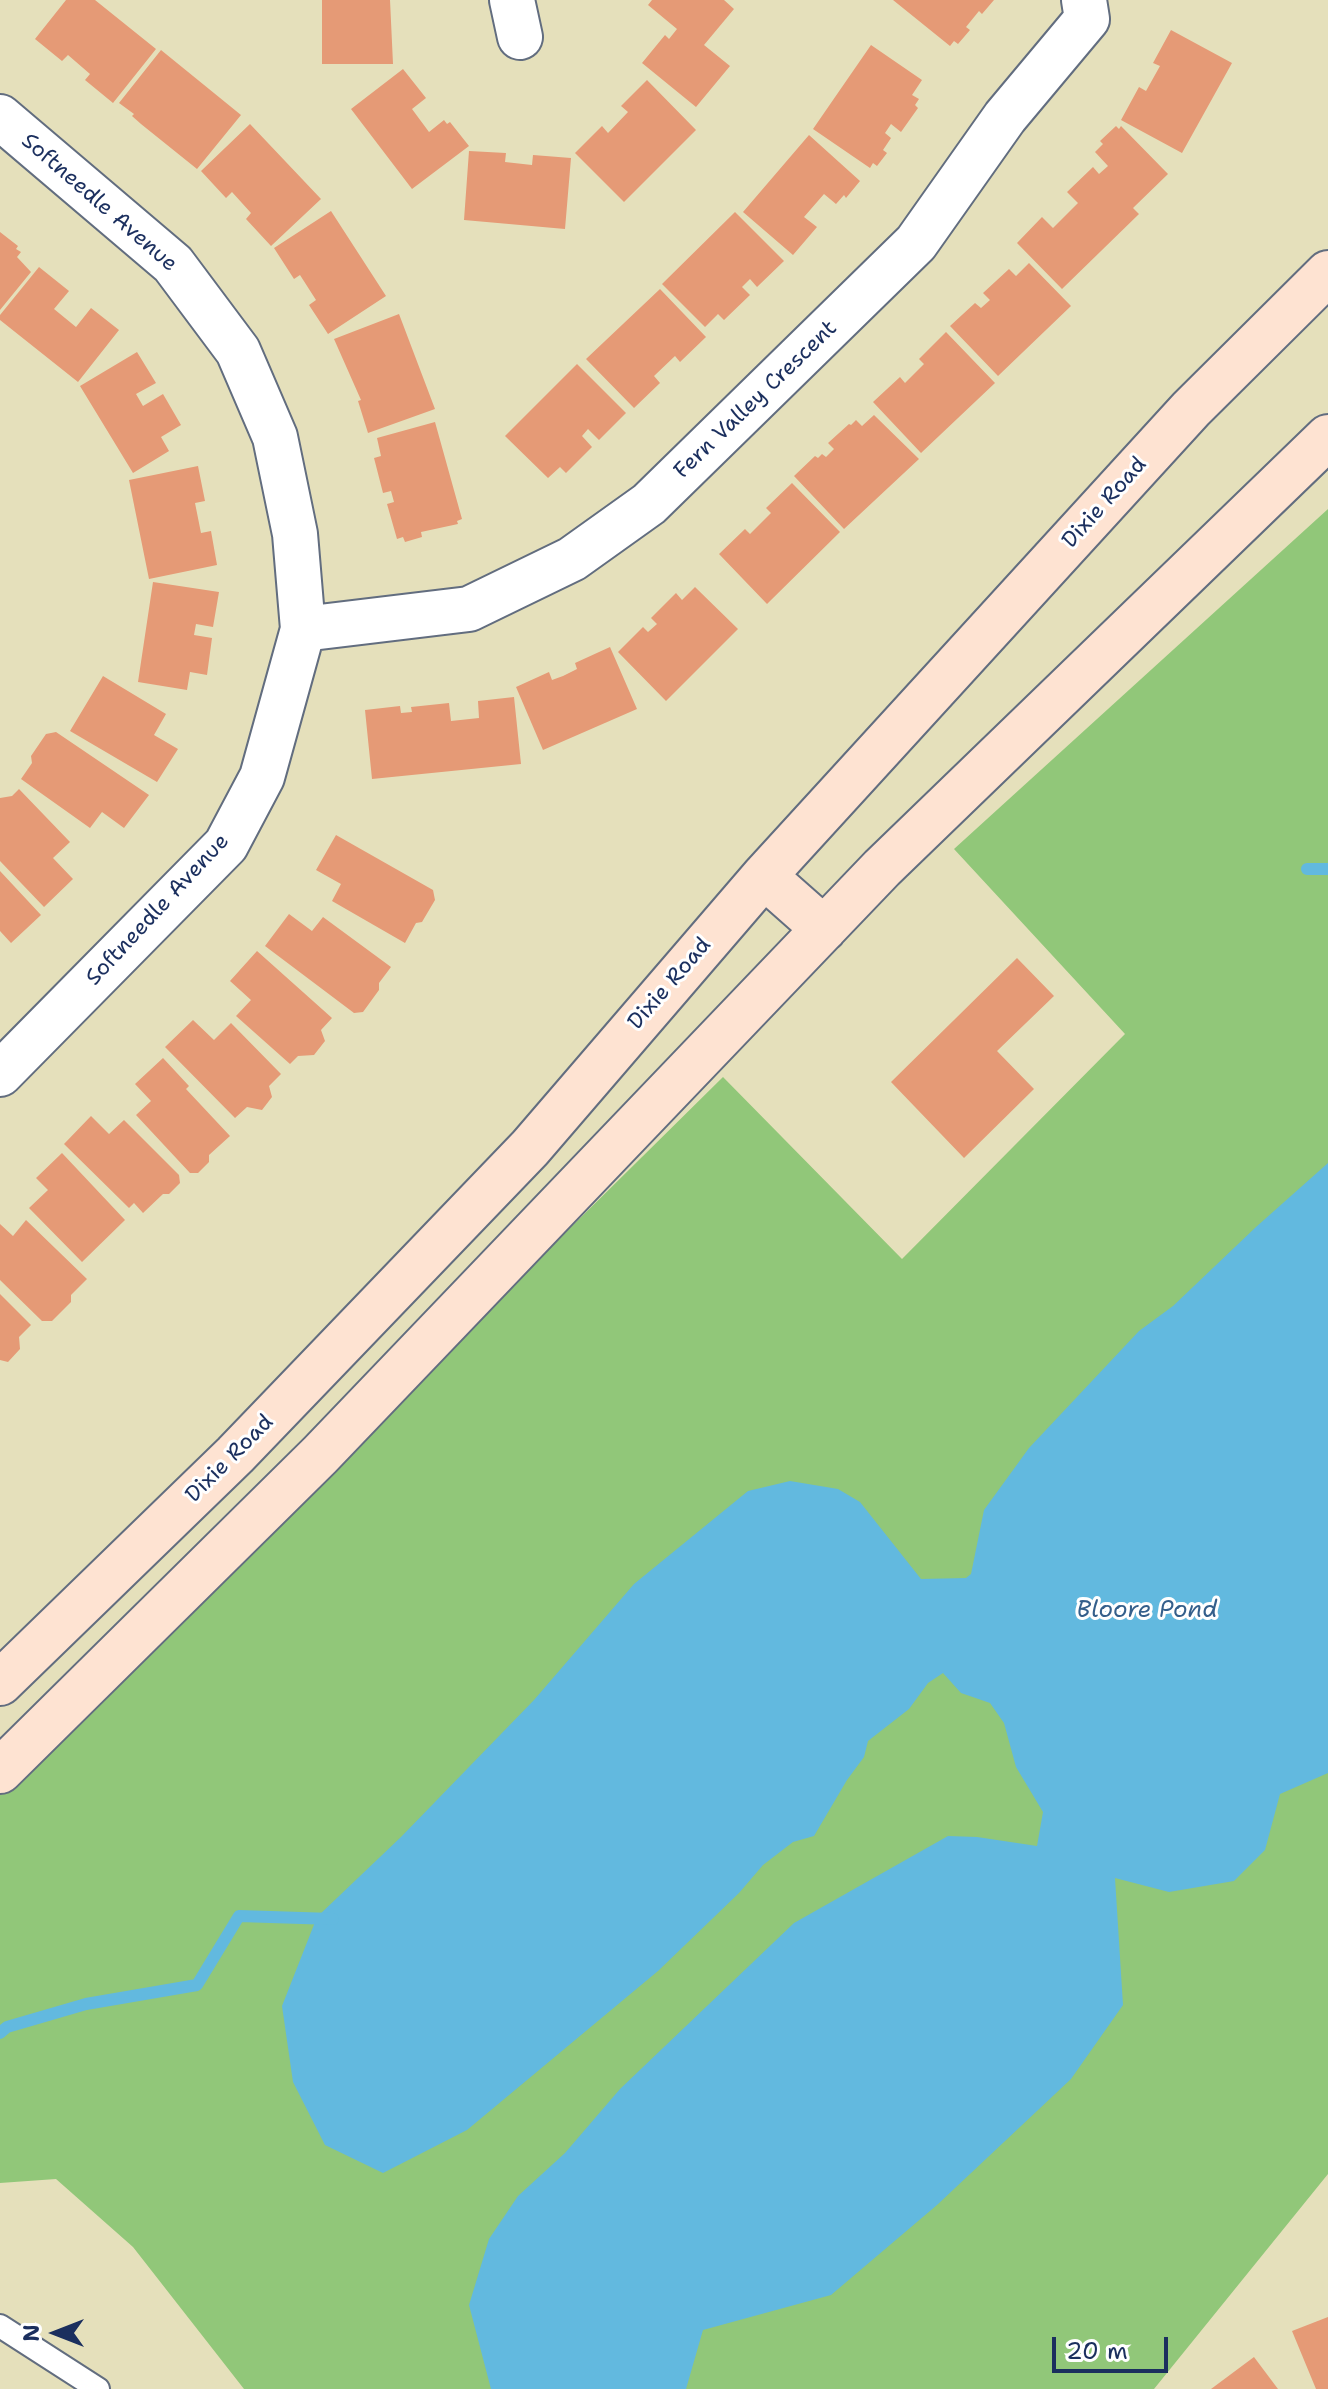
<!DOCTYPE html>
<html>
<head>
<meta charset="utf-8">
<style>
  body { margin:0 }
  #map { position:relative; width:1328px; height:2389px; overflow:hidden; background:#e5e0bb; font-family:"Shantell Sans",sans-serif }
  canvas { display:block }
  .north { position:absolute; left:16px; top:2293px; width:80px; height:80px; -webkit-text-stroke:6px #fff; paint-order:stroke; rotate:270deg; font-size:22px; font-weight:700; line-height:32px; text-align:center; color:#1b2f5e }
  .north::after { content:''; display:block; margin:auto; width:28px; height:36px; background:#1b2f5e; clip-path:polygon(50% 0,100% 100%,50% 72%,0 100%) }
  .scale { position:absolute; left:1052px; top:2337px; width:116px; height:36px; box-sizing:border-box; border:4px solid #1b2f5e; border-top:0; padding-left:10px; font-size:24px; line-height:28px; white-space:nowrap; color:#1b2f5e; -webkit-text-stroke:6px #fff; paint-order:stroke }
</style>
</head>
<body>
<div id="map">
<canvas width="1328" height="2389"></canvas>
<div class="north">N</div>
<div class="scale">20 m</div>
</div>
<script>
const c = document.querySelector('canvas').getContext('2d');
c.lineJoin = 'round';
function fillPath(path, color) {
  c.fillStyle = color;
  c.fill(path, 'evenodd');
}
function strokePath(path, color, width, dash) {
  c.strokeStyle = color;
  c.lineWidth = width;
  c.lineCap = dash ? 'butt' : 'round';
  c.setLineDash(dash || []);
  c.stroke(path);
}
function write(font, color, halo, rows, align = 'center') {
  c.font = font + ' "Shantell Sans",sans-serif';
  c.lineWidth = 6;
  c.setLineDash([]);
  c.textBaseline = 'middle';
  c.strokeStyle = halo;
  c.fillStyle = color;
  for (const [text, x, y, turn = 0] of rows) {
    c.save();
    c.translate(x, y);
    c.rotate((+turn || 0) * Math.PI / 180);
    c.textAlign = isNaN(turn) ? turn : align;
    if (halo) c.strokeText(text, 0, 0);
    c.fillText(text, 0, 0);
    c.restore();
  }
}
fillPath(new Path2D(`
  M1328,509V2174L1154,2389H244L133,2247L56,2179L0,2183V1791L723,1077L902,1259L1125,1034L954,849Z`), '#91c779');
fillPath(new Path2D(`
  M1328,1163V1773L1280,1794L1265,1850L1234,1881L1169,1892L1115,1878L1123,2005L1071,2079L937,2205L831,2295L703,2330L686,2389H491L469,2305L489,2239L518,2196L565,2153L620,2089L794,1923L948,1836L977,1837L1037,1846L1043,1812L1016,1767L1004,1723L990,1703L961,1693L943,1673L928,1683L909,1709L868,1741L864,1757L847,1780L814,1836L793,1842L763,1865L739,1893L658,1971L467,2130L383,2173L325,2145L293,2082L282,2006L317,1917L401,1837L534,1700L634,1584L748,1491L790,1481L838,1489L860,1502L921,1579L966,1578L971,1574L984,1510L1029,1448L1139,1331L1173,1306L1256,1227Z`), '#62b9df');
strokePath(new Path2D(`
  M1307,869H1328
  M0,2033L7,2027L86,2004L197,1985L239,1916L333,1919`), '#62b9df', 12);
fillPath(new Path2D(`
  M66,0H95L156,49L113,103L85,80L90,74L68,55L62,61L35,39Z
  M322,0H390L393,64H322Z
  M652,0H724L734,9L704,45L730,66L696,107L642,63L665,35L669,39L677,29L648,5Z
  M893,0H994L982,14L979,11L966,27L970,30L958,44L954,41L950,46Z
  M1171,30L1232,63L1182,153L1121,120L1139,87L1146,91L1160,66L1153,63Z
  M871,45L922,80L912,95L919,99L915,105L918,108L901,132L891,124L885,133L891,138L883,150L887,153L877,166L873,163L870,168L813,129Z
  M161,50L241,115L197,169L141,124L132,116L134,114L119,103Z
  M403,69L426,98L412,109L429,132L444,120L447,124L450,122L469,146L412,189L351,109Z
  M647,80L696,130L624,202L575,153L602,126L608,133L628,112L621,106Z
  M250,124L321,199L271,246L246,219L251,213L232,192L226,198L201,171Z
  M1116,126L1119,129L1121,126L1168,174L1133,208L1139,214L1062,289L1017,243L1042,217L1053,228L1078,203L1067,192L1093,167L1099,174L1108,166L1095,152L1103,144L1100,141Z
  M809,135L860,181L846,198L844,195L836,204L824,194L804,217L817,227L793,255L743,212Z
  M469,151L506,153L505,162L532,165L533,155L571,158L565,229L464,220Z
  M331,211L386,296L328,334L309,305L316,300L300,275L294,279L274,248Z
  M735,212L784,261L757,287L750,279L742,287L750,295L724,320L718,314L705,327L662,284Z
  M0,232L18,246L16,249L21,252L17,257L31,272L0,310Z
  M1029,263L1071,306L998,376L950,326L975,303L981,308L990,300L983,293L1009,269L1016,276Z
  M39,267L69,291L54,309L76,327L91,308L119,330L78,382L0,320V315Z
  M660,289L706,337L680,362L675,356L654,376L660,383L634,408L586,359Z
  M399,314L435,409L368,433L358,401L361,400L334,339Z
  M946,332L995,383L921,453L873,402L900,377L905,383L924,364L919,359Z
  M137,352L156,383L136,394L143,406L163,394L181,425L161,437L169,451L133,473L80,386Z
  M577,364L626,413L599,440L588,429L582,436L592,447L566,473L560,467L548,478L505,436Z
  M874,415L919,459L844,529L794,476L815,456L818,458L822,454L826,457L834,449L828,443L849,424L851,425L856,420L862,426Z
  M435,422L462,519L457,521L458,524L421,532L422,537L405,542L403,537L397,539L387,504L394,502L391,491L383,493L374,458L381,456L377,438Z
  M198,466L205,501L195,503L201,533L211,531L217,565L149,579L129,480Z
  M792,483L840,532L767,604L719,554L745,529L750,534L771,513L766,508Z
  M153,582L219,592L213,627L196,624L194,635L212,638L207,675L190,672L187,690L138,682Z
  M695,587L738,629L666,701L618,652L643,627L648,632L657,624L651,618L676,593L682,600Z
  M610,647L637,709L543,750L516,687L549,672L552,680L563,676L577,669L575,663Z
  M103,676L166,714L154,735L178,749L157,782L70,731Z
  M514,697L521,764L372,779L365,710L400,706L401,713L412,712L411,707L449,703L451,721L479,718L478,701Z
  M56,732L149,795L124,828L102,812L90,828L21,779L32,763L31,756L46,734Z
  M19,789L70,842L53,858L73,879L44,907L0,861V798L12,796Z
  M336,835L433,890L435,900L422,922L416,923L405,943L332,901L341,884L316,870Z
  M0,871L41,915L11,943L0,931Z
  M289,914L312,931L323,917L391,967L379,983V990L363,1012L354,1013L265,946Z
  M257,951L332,1018L321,1030L325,1041L314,1055L298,1056L290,1064L236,1016L251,1000L230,981Z
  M1017,958L1054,996L997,1051L1034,1089L964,1158L891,1082Z
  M193,1020L214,1040L231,1023L281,1074L269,1086L272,1097L262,1110L247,1107L235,1118L165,1047Z
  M163,1058L189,1086L186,1089L230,1136L209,1155V1162L198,1173H190L136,1115L151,1101L135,1084Z
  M91,1116L109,1134L124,1120L179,1175L180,1183L169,1194H163L143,1213L134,1203L129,1208L64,1144Z
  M62,1153L125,1220L82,1262L29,1208L48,1190L36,1178Z
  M26,1220L87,1279L71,1295V1302L52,1321H42L0,1280V1224L13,1236Z
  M0,1294L31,1325L19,1337L20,1349L8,1362L0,1360Z
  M1328,2317V2389H1316L1292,2331Z
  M1254,2357L1278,2389H1211Z`), '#e59a76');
const service = new Path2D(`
  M0,2326L98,2389`);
const minor = new Path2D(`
  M512,0L520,37
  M0,117L173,264L238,351L275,437L295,534L303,629L262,777L226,845L0,1074
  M303,629L469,609L572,559L649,504L916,243L1005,117L1087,19L1084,0`);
const secondary = new Path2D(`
  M764,876L824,929
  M0,1683L235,1455L530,1148L764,876L1191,409L1328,273
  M0,1771L320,1455L882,868L1328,437`);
strokePath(service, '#626d7f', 26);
strokePath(minor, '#626d7f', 48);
strokePath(secondary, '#626d7f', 48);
strokePath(service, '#fff', 22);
strokePath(minor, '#fff', 44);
strokePath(secondary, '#fee3d2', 44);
write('22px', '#1b2f5e', '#fff', [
  ["Softneedle Avenue",99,203,41],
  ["Fern Valley Crescent",756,400,-44],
  ["Dixie Road",1105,503,-48],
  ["Softneedle Avenue",158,910,-47],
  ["Dixie Road",670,984,-49],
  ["Dixie Road",230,1459,-45]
]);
write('italic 24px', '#345f8b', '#fff', [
  ["Bloore Pond",1147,1611]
]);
</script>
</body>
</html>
